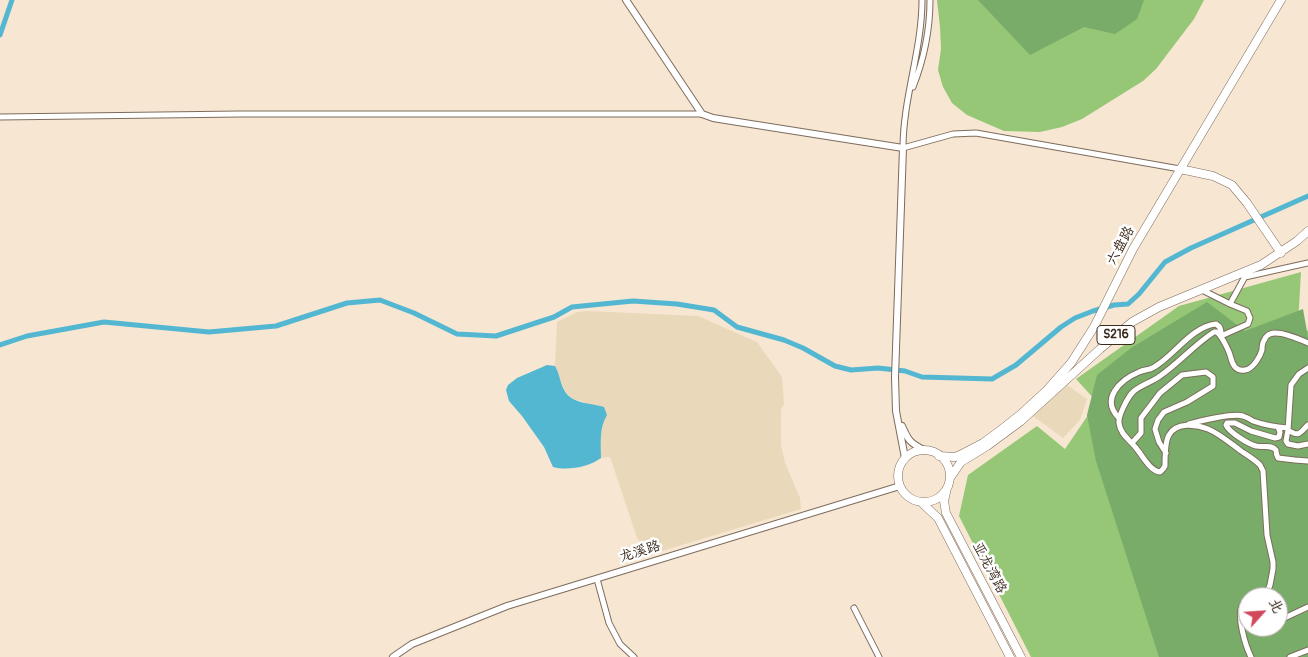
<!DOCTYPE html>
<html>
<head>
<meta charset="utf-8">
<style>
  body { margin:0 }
  #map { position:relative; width:1308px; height:657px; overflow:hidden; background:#f7e6d2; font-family:Pangolin,"LXGW WenKai TC",sans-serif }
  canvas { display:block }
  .north { position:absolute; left:1238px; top:587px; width:50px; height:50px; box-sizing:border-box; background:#fff; border:1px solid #b1aaa5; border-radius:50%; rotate:64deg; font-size:14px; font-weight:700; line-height:20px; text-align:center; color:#3b2a1e }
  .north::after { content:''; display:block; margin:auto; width:18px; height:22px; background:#d1495b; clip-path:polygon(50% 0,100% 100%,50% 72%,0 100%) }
</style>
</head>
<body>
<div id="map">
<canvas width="1308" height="657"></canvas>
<div class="north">北</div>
</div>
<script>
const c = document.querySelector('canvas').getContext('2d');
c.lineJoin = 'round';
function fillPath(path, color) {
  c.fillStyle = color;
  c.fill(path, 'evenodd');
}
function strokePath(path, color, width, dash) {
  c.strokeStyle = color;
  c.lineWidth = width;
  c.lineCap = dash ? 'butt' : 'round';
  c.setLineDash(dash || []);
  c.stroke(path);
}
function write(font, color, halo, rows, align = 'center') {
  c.font = font + ' Pangolin,"LXGW WenKai TC",sans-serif';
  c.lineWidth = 5;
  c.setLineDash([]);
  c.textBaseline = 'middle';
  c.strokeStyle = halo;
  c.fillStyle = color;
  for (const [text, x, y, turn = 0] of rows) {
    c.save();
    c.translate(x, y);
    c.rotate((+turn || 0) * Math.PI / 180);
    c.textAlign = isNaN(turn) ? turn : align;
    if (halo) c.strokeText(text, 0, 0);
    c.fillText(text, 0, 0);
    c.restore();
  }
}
fillPath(new Path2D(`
  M588,311L698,316L757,342L782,377L784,404L781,410V445L785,463L800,498L801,509L652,554L637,538L610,457L601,458V434L603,422L582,401L573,399L566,393L560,380L555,366L557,322L577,312Z
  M1067,385L1087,399L1080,420L1063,438L1033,416Z`), '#e9d9ba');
fillPath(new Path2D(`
  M937,0H1204L1194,19L1156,69L1143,81L1082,119L1062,127L1040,132L1004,131L967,115L952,103L943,87L938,70L941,49L940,27Z
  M1301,272L1298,324L1308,331V657H1031L959,516L968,475L1037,426L1065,449L1097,402L1076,379L1179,306ZM1248,597H1278V627H1248Z`), '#95c777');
fillPath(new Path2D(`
  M978,0H1144L1137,19L1115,34L1084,27L1030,55Z
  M1207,302L1245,331L1303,309L1308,337V657H1159L1096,461L1087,415L1097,375L1131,348ZM1248,597H1278V627H1248Z`), '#78ac68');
fillPath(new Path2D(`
  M547,365L555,366C560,374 560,385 566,393C574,404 592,403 604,407L607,415C599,428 601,443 601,458C589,467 568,471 553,467L544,447L522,416L509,401L506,390L508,385L517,378Z`), '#53b7d2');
strokePath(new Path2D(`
  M0,35L12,0
  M0,345L27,336L104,322L209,332L276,326L347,303L380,300L414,313L457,334L496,336L554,317L572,307L633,301L677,304L714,310L737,327L784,340L803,348L835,366L851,370L878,368L905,371L922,377L992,379L1016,365L1061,327L1075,318L1093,311L1114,305L1128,304L1139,294L1165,262L1191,248L1308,196`), '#53b7d2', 5);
const minor = new Path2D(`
  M922,0C922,50 903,98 903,148L953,134L976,133L1180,169
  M913,87C924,59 930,30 930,0
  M0,117L240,114H702
  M1245,277L1308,263
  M1202,290L1230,304L1248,271
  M1221,336L1248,324L1250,318L1247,311L1230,304
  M1308,368L1299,374L1291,385L1288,430C1300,438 1300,432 1308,425
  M1119,418C1100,399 1120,380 1139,372C1143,370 1146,370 1150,369C1154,368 1157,365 1160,363C1177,351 1194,326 1216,324C1221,327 1221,330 1221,335
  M1189,424C1199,421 1233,413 1243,416C1246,417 1250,419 1253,421C1264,425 1276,427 1288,428
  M1278,427L1280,432L1279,437L1275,438L1251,431L1235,423H1227L1226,425C1229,432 1248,444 1256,446C1262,448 1271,444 1276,450C1276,451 1277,456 1278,458L1295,460L1308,461
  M1288,430L1286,441L1288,444L1298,446L1308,444
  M1132,443L1141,433V418L1160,393L1182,375L1206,372L1213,377V386L1187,402L1164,412L1158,420L1155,429L1159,442L1166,453
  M597,579L609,623L620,644L634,657
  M1265,597L1270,585L1273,569V562L1267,535L1263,471L1260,465C1254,459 1247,455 1241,451C1230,443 1220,434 1208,429C1196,424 1176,422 1169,435C1165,441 1165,458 1165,466L1163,469L1160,472C1150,471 1142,455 1136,448C1130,440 1120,434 1119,423C1118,416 1128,396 1134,391C1143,384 1152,382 1160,376C1179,363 1195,344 1214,332H1217C1222,337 1226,345 1229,352C1231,357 1231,362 1235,367C1237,369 1241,371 1245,370C1253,369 1260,357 1262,350C1262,346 1262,342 1265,339C1265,337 1269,334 1270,334C1279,330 1299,339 1308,343
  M1248,605H1242C1237,617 1245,645 1251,657
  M854,608L879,657
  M1278,621L1308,607
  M1290,657L1308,650`);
const tertiary = new Path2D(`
  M626,0L702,114L713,118L738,122L903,148L895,377L896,411L905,458
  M902,426C908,440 910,443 924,450
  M393,657L412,644L507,606L900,486`);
const primary = new Path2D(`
  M1180,169L1213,176L1232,185L1247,203L1281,253
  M898 476a26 26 0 1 1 52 0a26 26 0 1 1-52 0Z
  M939,456L955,457L960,455L983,443L1002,429L1021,414L1047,390L1071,363L1094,327L1133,249L1281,0
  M950,478L961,462L987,446L1021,421L1100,349L1132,322L1159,307L1261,265L1297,241L1308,231
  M947,488L944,501L946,513L1021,657
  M921,502L938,518L1010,657`);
strokePath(minor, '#7d6c5d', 7);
strokePath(tertiary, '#7d6c5d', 8);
strokePath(primary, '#7d6c5d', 9);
strokePath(minor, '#fff', 5);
strokePath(tertiary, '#fff', 6);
strokePath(primary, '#fff', 8);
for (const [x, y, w] of [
  [1116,335,38]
]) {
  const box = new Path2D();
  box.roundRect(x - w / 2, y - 9.5, w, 19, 4);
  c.fillStyle = '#fff';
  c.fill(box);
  strokePath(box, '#3b2a1e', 1);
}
write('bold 12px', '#3b2a1e', null, [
  ["S216",1116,335]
]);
write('14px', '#3b2a1e', '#fff', [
  ["六盘路",1121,246,-62],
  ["龙溪路",640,552,-17],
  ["亚龙湾路",989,568,62]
]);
</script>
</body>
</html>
